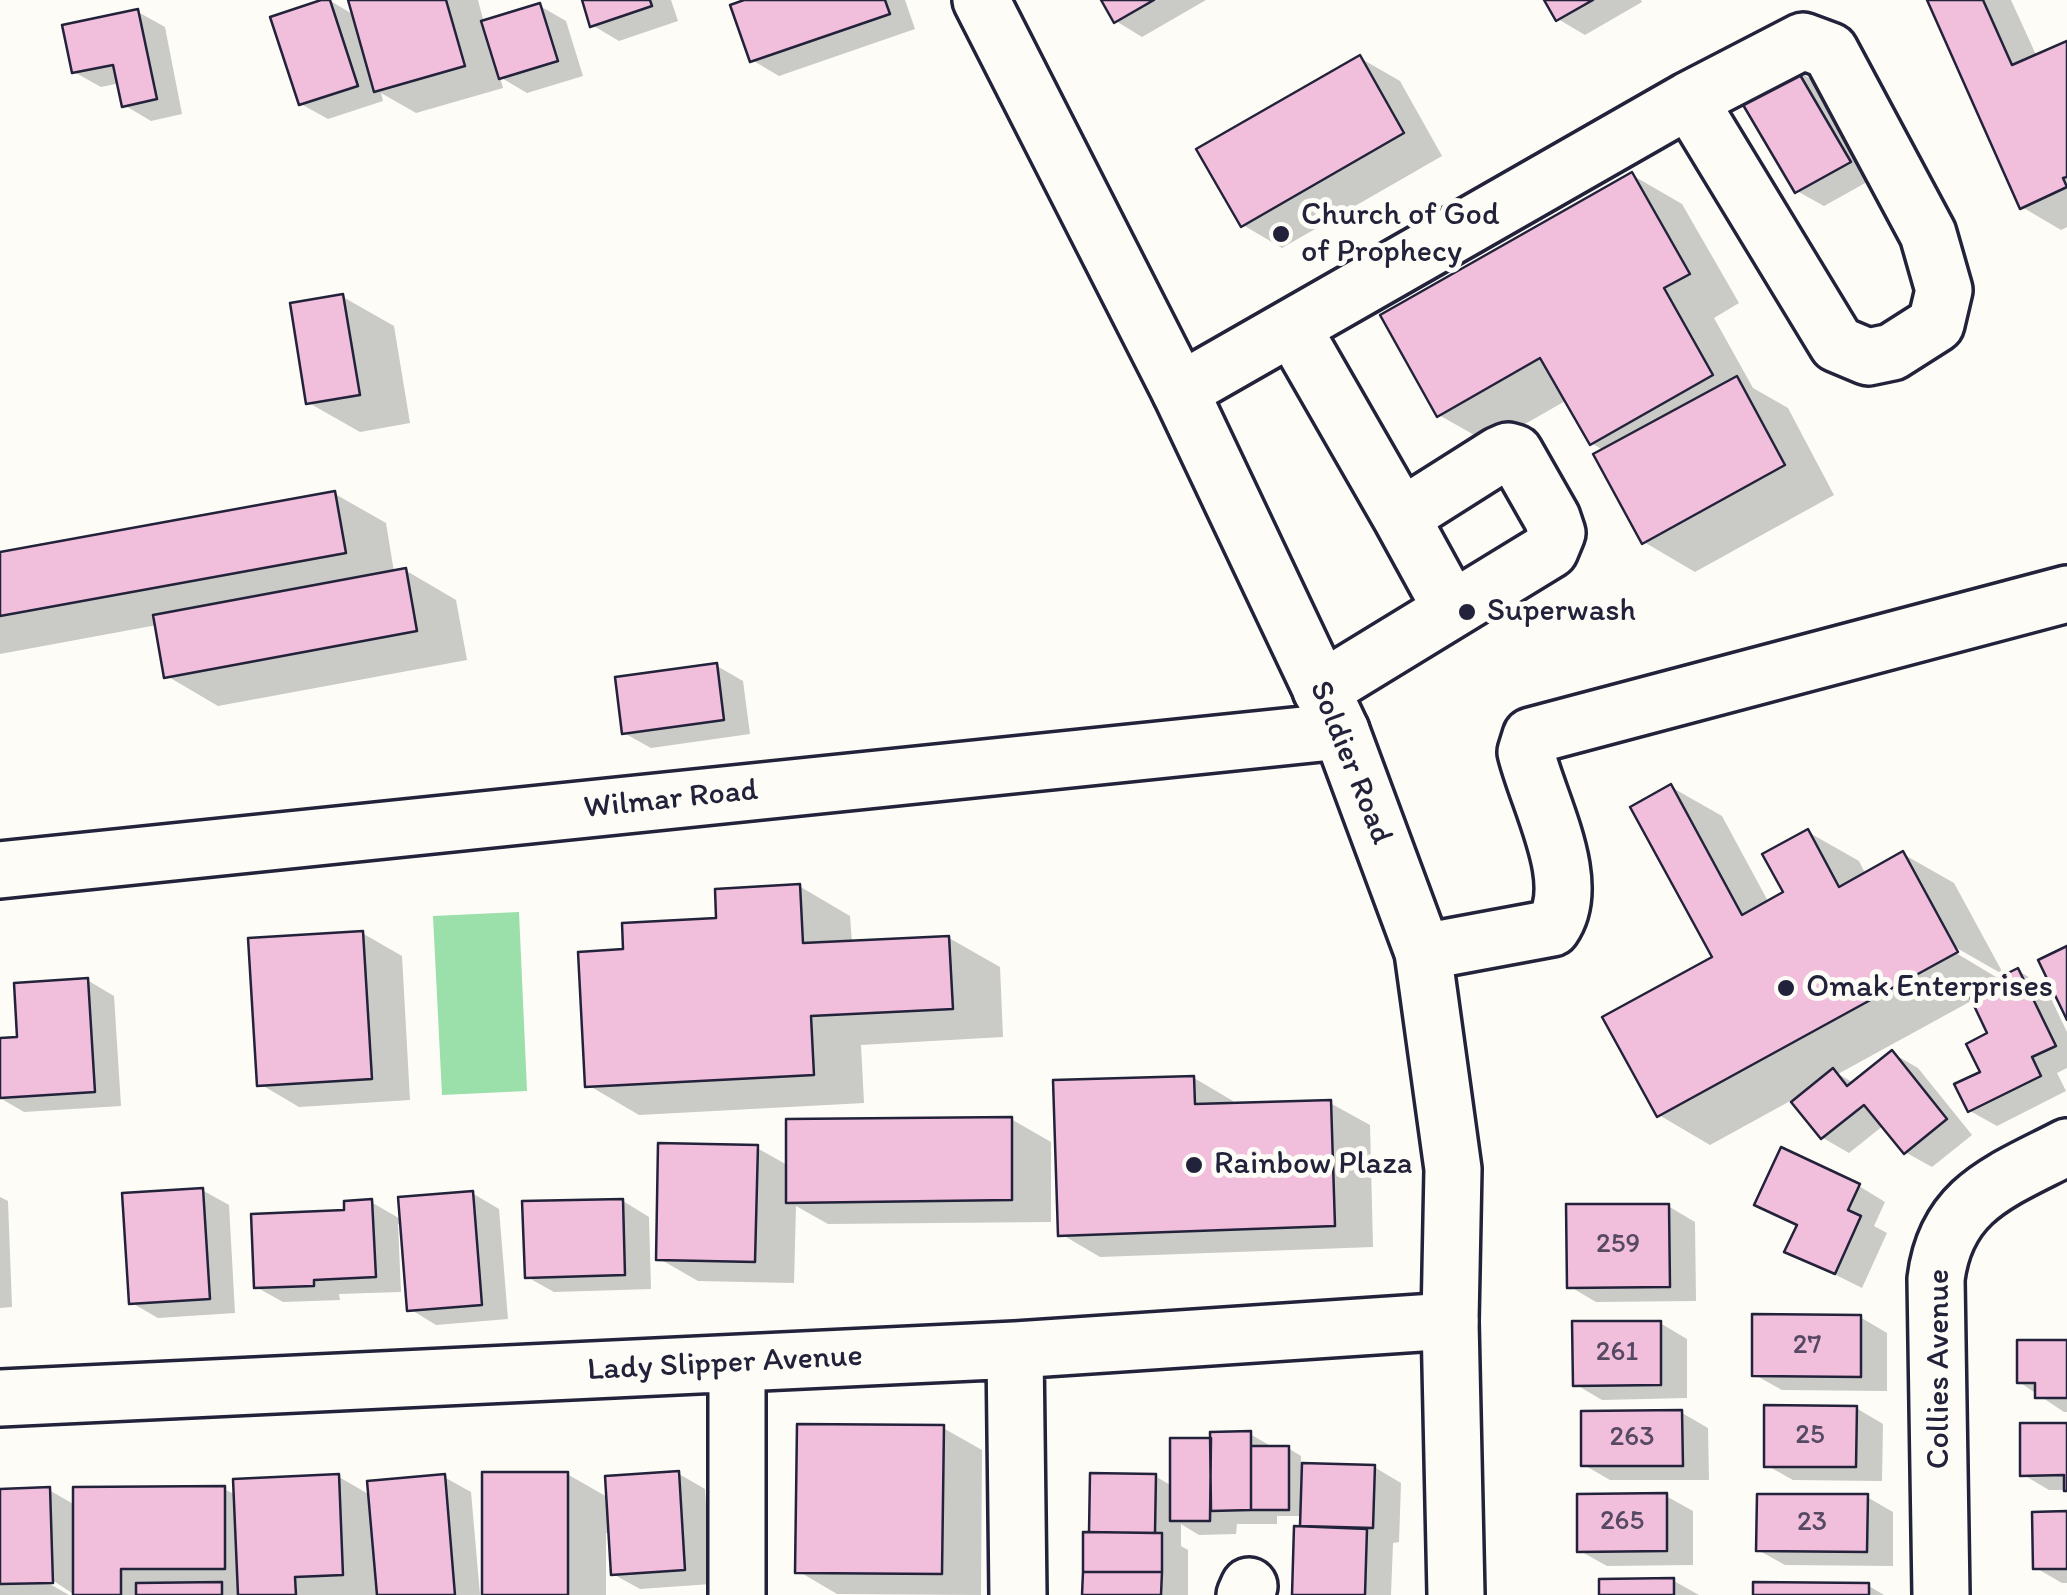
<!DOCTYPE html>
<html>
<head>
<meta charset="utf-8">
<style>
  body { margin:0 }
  canvas { display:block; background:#fdfcf7 }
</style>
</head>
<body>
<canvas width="2067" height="1595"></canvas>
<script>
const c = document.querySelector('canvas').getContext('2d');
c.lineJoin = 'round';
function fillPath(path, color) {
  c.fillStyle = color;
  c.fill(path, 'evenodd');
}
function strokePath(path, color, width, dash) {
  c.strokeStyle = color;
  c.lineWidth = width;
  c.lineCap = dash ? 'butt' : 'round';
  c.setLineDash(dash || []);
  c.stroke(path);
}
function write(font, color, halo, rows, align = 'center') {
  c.font = font + ' Itim,sans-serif';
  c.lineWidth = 10;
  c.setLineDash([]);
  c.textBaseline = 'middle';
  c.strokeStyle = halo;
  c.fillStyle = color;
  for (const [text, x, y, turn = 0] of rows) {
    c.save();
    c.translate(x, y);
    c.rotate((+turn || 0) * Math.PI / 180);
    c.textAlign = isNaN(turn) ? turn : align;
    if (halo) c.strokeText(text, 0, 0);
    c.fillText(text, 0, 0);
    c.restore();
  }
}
fillPath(new Path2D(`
  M519,912L527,1091L442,1095L433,916Z`), '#9bdfab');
fillPath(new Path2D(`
  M329,0L354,15L350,0H478L484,23L540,6L566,21L583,76L527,93L500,77L503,88L416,113L381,93L383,101L328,119L301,104Z
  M584,0H671L678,21L619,41L592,25Z
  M751,0H905L915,29L779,76L752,60Z
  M1103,0H1206L1142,37L1116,21Z
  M1547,0H1641L1642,2L1585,35L1558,19Z
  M1930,0H2011L2037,57L2067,43V227L2061,230L2022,207Z
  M138,12L165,27L182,114L151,121L124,105L120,83L101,87L74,72Z
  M1360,58L1400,81L1442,156L1282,248L1243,225Z
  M1796,70L1822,86L1876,177L1824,206L1797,191Z
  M1632,175L1682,204L1739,303L1714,318L1753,388L1788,408L1834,495L1695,572L1644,542L1605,451L1591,443L1567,400L1490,444L1439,415Z
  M343,297L394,326L410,423L360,432L309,403Z
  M335,494L386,523L394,572L405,570L456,600L467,660L218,706L167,676L157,625L0,654V555Z
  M717,666L743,681L750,734L651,748L624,733Z
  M1671,787L1722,816L1769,903L1787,893L1808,832L1859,861L1866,875L1903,854L1954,883L2004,975L1948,943L1946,947L2001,980L2018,971L2045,986L2067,1032V1068L2057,1073L2066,1091L1997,1126L1970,1111L1983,1073L1990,1034L1973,1000L1838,1074L1854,1083L1892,1053L1918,1068L1972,1135L1932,1167L1905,1152L1884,1125L1849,1153L1823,1138L1792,1100L1710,1145L1659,1115L1715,958Z
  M799,886L850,916L852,943L949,938L1000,967L1003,1037L861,1045L864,1103L639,1115L588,1085L625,951L719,921Z
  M362,933L402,956L410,1100L299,1107L260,1084Z
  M87,980L114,996L121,1106L24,1112L0,1098V1041L20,1039Z
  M1194,1078L1233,1101V1106L1330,1103L1370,1125L1373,1247L1100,1257L1061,1234Z
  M1011,1119L1051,1142V1222L828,1224L796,1206L794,1283L698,1281L658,1258L757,1148L789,1166Z
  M1859,1186L1885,1202L1874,1226L1887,1233L1862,1288L1788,1251L1799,1226L1757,1204Z
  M202,1190L229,1205L235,1313L158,1318L132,1303Z
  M472,1193L499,1209L508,1319L436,1325L410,1309L403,1224H398L401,1292L339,1294L340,1300L283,1302L256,1287L347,1212L371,1202L402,1220Z
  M0,1197L8,1201L12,1307L0,1308Z
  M623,1201L649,1217L651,1289L554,1292L527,1277Z
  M1668,1206L1695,1222L1696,1301L1596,1302L1569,1286Z
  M1860,1317L1887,1333V1391L1782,1390L1755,1375Z
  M1660,1323L1687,1339V1398L1602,1400L1575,1384Z
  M2067,1343V1412H2064L2019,1382Z
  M1856,1408L1883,1424L1882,1481L1793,1480L1766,1465Z
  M1682,1413L1708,1428L1709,1480H1610L1584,1465Z
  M2067,1425V1490H2049L2022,1474Z
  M943,1428L982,1450L981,1595L837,1594L798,1571Z
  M1250,1434L1276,1449L1288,1448L1301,1456V1465L1374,1467L1401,1483L1399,1542L1393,1543L1391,1595H1295L1303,1516H1277V1524H1237L1236,1534L1199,1535L1181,1524V1546L1188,1550V1595H1085L1092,1534L1093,1476H1155L1172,1486L1213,1441Z
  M567,1474L609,1498L679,1474L705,1489L711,1584L640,1589L613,1574L611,1533H606V1595H484Z
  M339,1477L370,1495L444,1477L471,1492L480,1595H75L43,1574L41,1579L69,1595H0V1491L49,1490L75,1505L224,1489L236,1495Z
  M1666,1496L1693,1511V1565L1607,1566L1580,1551Z
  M1867,1497L1893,1512V1566L1785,1565L1758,1550Z
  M2067,1514V1583H2062L2036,1568Z
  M1674,1581L1699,1595H1602Z
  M1869,1586L1884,1595H1756Z`), '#0003');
const building = new Path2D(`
  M321,0H330L358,86L299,105L270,17Z
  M348,0H446L465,66L374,92Z
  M582,0H650L652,6L590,27Z
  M744,0H885L890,14L750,62L730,5Z
  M1101,0H1154L1114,23Z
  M1544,0H1593L1556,21Z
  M1927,0H1983L2012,65L2067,41V177L2063,178L2067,187L2020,209Z
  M540,3L558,61L499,79L481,21Z
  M138,9L157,99L122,107L113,65L72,73L62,25Z
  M1360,55L1404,133L1241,227L1196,149Z
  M1796,68L1851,162L1795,193L1739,98Z
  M1632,172L1690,274L1664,288L1713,375L1590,445L1540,358L1437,417L1380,315Z
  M343,294L360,395L306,404L290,303Z
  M1737,376L1785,465L1642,544L1593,454Z
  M335,491L346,553L0,616V552Z
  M406,568L417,631L164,678L153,615Z
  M717,663L724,720L622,734L615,677Z
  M1671,784L1742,915L1783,892L1762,854L1808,829L1839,887L1903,851L1958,952L1657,1117L1602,1017L1712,957L1630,807Z
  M800,884L803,943L949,936L953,1009L811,1016L814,1075L585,1087L578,952L623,949L622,923L716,918L715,889Z
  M363,931L372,1079L257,1086L248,938Z
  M2067,946V1020L2038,960Z
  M2018,968L2056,1046L2032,1057L2041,1076L1968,1112L1954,1084L1980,1072L1966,1044L1987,1033L1968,993Z
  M88,978L95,1092L0,1098V1038L17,1037L14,983Z
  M1892,1050L1947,1119L1904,1154L1864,1105L1821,1139L1791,1102L1833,1068L1847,1086Z
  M1194,1076L1195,1104L1331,1100L1335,1226L1058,1236L1053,1080Z
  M1012,1117V1200L786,1203V1119Z
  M658,1143L758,1145L755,1262L656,1260Z
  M1781,1147L1860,1184L1848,1210L1861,1216L1835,1274L1784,1252L1797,1225L1754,1205Z
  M203,1188L210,1299L129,1304L122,1193Z
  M473,1191L482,1305L407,1311L398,1197Z
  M372,1199L376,1277L314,1280V1286L254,1288L251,1214L344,1210V1201Z
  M623,1199L625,1275L525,1278L522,1201Z
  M1566,1204H1669L1670,1287L1567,1288Z
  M1752,1314L1861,1315V1377L1752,1376Z
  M1572,1321H1661V1385L1573,1386Z
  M2017,1340H2067V1398H2035V1383H2017Z
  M1764,1405L1857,1406L1856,1467H1764Z
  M1682,1410L1683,1466H1581V1411Z
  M2020,1423H2067V1491H2064V1475L2020,1476Z
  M797,1424L944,1425L942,1574L795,1573Z
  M1251,1431V1510L1211,1511L1210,1432Z
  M1170,1438H1211L1210,1521H1170Z
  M1251,1446H1289V1510H1251Z
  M1302,1463L1375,1465L1373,1528L1300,1526Z
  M679,1471L685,1570L611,1575L605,1476Z
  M482,1472H568V1595H482Z
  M1090,1473L1156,1474L1155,1533L1089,1532Z
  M339,1474L343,1575L295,1577L296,1595H238L233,1479Z
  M445,1474L455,1595H377L367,1481Z
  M225,1486V1569H121V1595H73V1487Z
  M50,1487L53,1583L0,1584V1489Z
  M1667,1493V1551L1577,1552V1494Z
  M1757,1494H1868L1867,1552L1756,1551Z
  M2067,1511V1569H2033L2032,1512Z
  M1294,1526L1367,1529L1365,1595H1292Z
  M1083,1532L1162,1533V1572H1083Z
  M1083,1572H1162L1161,1595H1082Z
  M1674,1578V1595H1599V1579Z
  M222,1582V1595H136V1583Z
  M1753,1582L1869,1583V1595H1753Z`);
fillPath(building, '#f1bedb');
strokePath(building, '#22223b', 2.5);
const minor = new Path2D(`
  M1292,327L1401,517
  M1180,391L1689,100L1803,41L1830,51L1928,234L1944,290L1936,324L1892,352L1868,357L1837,344L1689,100
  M1321,690L1550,550L1557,533L1552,518L1515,453L1508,451L1499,455L1401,517L1452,610
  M0,870L1341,731
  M1423,952L1552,928C1584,883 1538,802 1526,752L1531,736L2067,594
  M1015,1350L1018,1595
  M0,1398L1015,1350L1450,1321
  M737,1595V1364
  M1245,1595L1249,1586
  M1941,1595L1936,1279C1946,1198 2002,1181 2067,1147`);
const major = new Path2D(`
  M981,0L1180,391L1341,731L1423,952L1453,1169L1450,1321L1456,1595`);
strokePath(minor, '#22223b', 62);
strokePath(major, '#22223b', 62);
strokePath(minor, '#fdfcf7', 55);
strokePath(major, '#fdfcf7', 55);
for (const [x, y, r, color] of [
  [1281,234,10,"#22223b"],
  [1467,612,10,"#22223b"],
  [1786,988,10,"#22223b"],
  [1194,1165,10,"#22223b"]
]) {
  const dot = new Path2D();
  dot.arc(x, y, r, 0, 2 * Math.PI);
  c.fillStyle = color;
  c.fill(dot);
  strokePath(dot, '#fdfcf7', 4);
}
write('28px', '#564963', null, [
  ["259",1618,1245],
  ["27",1807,1346],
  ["261",1617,1353],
  ["25",1810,1436],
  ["263",1632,1438],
  ["265",1622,1522],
  ["23",1812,1523]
]);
write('32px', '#22223b', '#fdfcf7', [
  ["Church of God",1301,216],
  ["of Prophecy",1301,253],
  ["Superwash",1487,612],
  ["Omak Enterprises",1806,988],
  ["Rainbow Plaza",1214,1165]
], 'left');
write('32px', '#22223b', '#fdfcf7', [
  ["Soldier Road",1350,763,68],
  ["Wilmar Road",671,800,-6],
  ["Lady Slipper Avenue",725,1364,-3],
  ["Collies Avenue",1940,1369,-90]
]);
</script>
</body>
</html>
